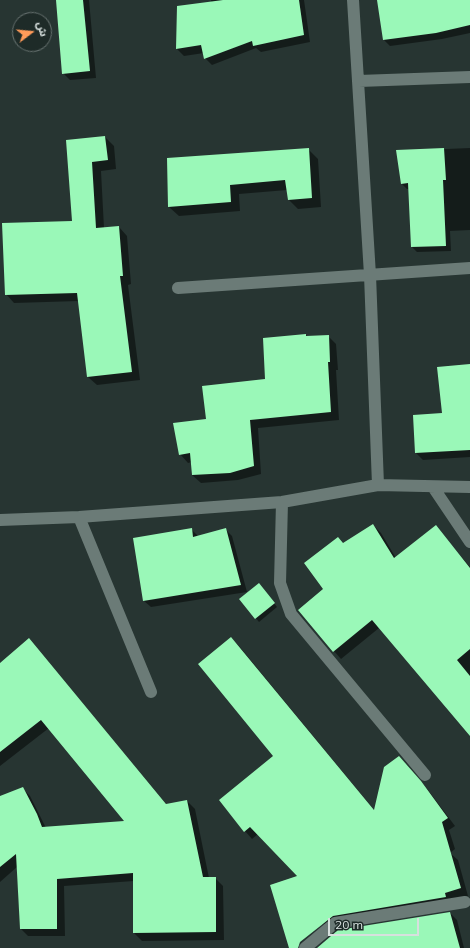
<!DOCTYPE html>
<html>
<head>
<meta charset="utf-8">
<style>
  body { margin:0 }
  #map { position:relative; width:470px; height:948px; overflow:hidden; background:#273532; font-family:Mulish,"Noto Sans Arabic",sans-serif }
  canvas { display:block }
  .north { position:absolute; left:12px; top:12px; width:40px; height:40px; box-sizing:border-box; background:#1e2b28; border:1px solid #687371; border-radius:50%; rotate:74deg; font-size:11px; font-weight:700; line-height:16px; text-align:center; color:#d7e0de }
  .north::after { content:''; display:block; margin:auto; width:14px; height:18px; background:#ff9b5a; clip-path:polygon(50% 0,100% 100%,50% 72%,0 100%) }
  .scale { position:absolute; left:328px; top:918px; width:91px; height:18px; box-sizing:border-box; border:2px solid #d7e0de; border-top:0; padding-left:5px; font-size:12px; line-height:14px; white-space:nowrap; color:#d7e0de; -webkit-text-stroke:3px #1e2b28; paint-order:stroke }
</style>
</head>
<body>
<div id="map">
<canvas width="470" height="948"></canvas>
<div class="north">ش</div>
<div class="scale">20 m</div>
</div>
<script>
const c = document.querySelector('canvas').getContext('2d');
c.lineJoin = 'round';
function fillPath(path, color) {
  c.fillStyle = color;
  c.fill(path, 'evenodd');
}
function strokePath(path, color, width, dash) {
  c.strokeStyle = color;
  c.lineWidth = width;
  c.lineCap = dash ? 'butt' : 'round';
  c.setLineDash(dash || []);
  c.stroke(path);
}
fillPath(new Path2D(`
  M57,0H89L96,78L70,80L63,73Z
  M211,0H304L310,42L261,52L256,48L212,65L205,58L204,53L184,56L177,49L178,7L212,3Z
  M383,0H470V33L442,39L390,46L384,40Z
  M105,137L114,146L116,169L101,171L104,228L119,227L127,236L131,284L128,285L140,380L97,385L88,377L79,301L14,303L6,294L73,222L67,141Z
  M470,148V230L450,231L451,251L417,252L412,247L409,189H407L402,184L397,151Z
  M308,149L318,159L321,207L298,209L289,200L287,190L239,194L240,211L179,216L169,207Z
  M306,335L308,337L328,336L336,344L338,370H336L339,420L258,428L261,474L238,480L201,483L192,475V462L188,463L180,454L208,420L266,380Z
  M470,365V457L423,460L416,453L443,414Z
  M373,525L381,533L396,558L436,527L470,567V734L379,628L341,659L299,611L325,589L343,544Z
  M191,529L198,536L225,529L232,536L247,592L151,607L144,601Z
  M262,588L277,607L259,622L240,599Z
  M231,638L239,646L375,811L399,757L407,765L428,790L455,826L449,830L455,849L450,853L458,860L468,896L452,900L345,917L291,935L298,877L258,834L252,839L245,831L275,756Z
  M29,639L167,805L187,801L195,809L209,878H215L223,886L224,940L142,941L134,933V881L64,886L65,936H28L20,928L17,867L0,882V797L22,788L30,796L46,828L126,822L49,728L0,766V664Z
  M450,913L457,920L464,948H347Z`), '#0007');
fillPath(new Path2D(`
  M56,0H83L90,71L62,74Z
  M223,0H299L304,35L253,46L252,41L204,59L201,45L176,49L177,6Z
  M377,0H470V25L436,33L383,40Z
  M105,136L108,160L92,162L96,228L119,226L123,276H120L132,372L87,377L77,293L5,295L2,223L72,221L66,140Z
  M309,148L312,198L288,200L285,180L230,185L231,202L168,207L167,158Z
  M444,148L446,180H443L446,246L411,247L408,183L401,184L396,150Z
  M306,334V336L329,335L330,362H328L331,412L250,420L254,466L230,473L192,475L190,453L179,455L173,423L206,419L202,386L265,379L263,338Z
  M470,364V450L415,453L413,415L442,413L437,367Z
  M373,524L394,558L436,525L470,568V649L457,660L470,676V736L372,620L333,652L298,610L323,589L304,563L338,537L343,543Z
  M192,528L193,537L226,528L241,585L143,601L133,538Z
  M259,583L275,603L255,619L239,599Z
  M231,637L374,810L384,767L399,756L421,781L448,818L442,822L461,888L445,893L446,897L333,916L300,942L298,948H289L270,885L297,876L250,827L244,832L219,800L273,756L198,664Z
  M29,638L166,804L187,800L203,877H216V932L133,933V873L57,879V929H20L16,854L0,867V796L23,787L37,814L42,827L124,821L41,720L0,752V663Z
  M450,912L460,948H317L338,930Z`), '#9af8b8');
strokePath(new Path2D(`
  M359,81L470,77
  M178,288L470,268
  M378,485L470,487
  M433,487L470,542
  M282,502L280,583L291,614L425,775
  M79,517L151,692
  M0,520L79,517L282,502L378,485L370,275L353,0
  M305,948L335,923L465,902`), '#6b7b77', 12);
</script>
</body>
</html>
